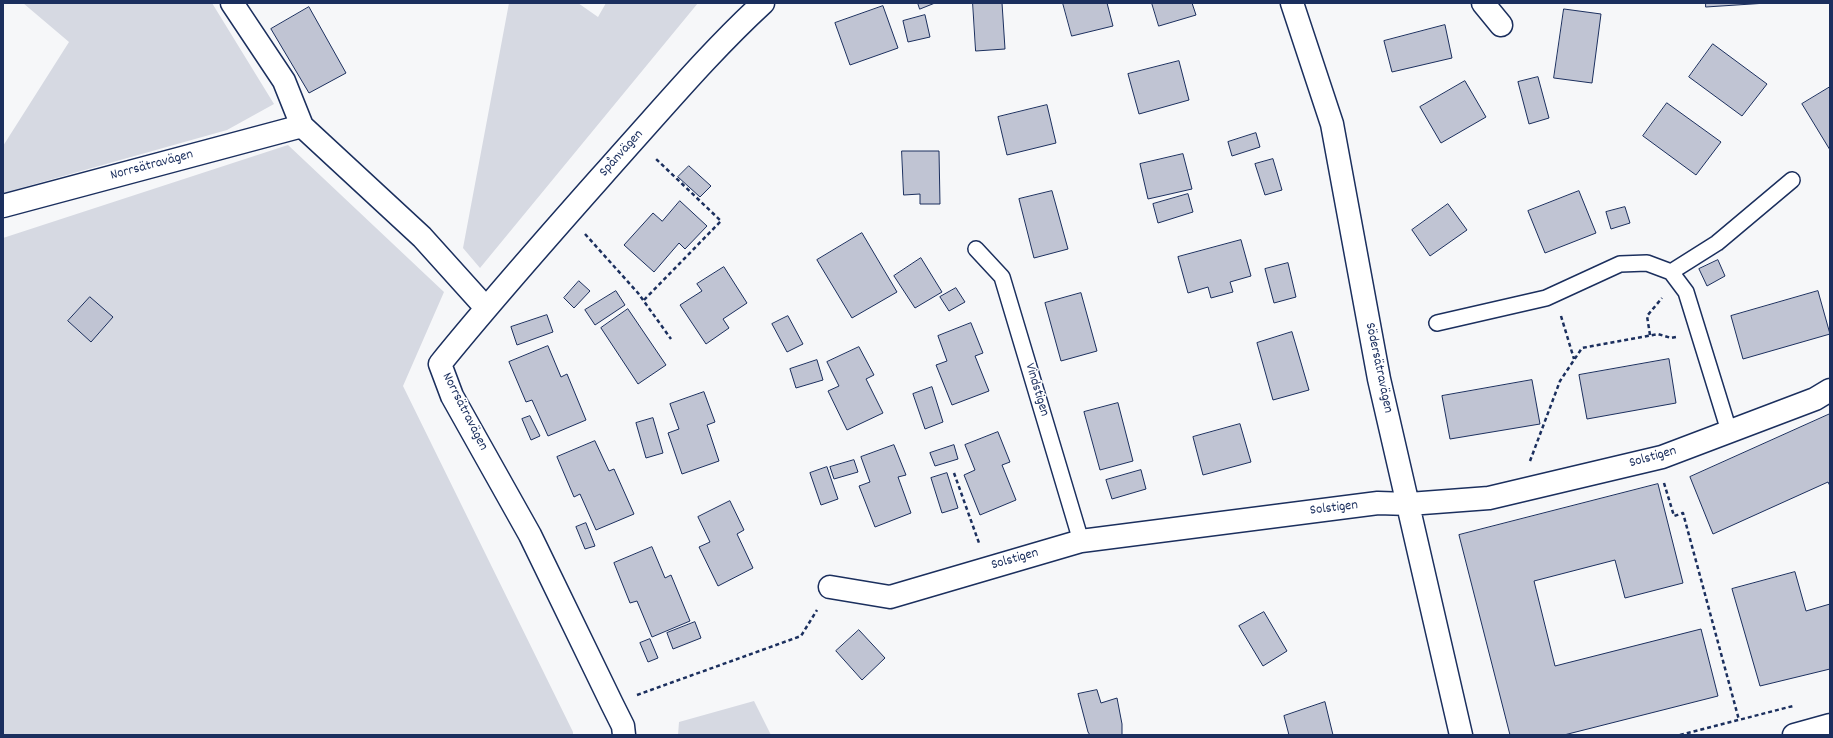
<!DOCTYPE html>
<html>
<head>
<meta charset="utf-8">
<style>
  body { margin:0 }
  #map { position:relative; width:1833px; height:738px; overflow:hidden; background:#f6f7f9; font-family:Dekko,sans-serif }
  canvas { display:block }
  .frame { position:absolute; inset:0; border:4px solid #1b2f5e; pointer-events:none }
</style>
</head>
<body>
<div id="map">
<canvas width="1833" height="738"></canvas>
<div class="frame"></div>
</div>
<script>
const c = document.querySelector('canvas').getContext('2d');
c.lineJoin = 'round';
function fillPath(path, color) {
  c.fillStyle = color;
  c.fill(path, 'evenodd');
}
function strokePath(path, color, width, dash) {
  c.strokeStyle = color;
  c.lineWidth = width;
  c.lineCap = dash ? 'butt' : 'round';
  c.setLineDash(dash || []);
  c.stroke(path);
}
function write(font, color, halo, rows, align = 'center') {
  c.font = font + ' Dekko,sans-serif';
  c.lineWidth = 3;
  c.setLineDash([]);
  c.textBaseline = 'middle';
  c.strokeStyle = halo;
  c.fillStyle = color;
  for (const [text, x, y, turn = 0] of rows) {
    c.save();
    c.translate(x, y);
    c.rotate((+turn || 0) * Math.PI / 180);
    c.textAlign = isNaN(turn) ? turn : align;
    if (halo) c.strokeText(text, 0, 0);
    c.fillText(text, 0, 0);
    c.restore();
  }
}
fillPath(new Path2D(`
  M23,3H212L274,104L227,130L3,193V146L69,42Z
  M509,3H578L598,17L606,3H698L480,268L463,248Z
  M288,145L444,292L403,386L573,732V735H3V238Z
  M754,701L771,735H678L679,722Z`), '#d6d9e2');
const building = new Path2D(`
  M918,3H935L920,9Z
  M973,3H1002L1005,49L976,51Z
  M1063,3H1107L1113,26L1072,36Z
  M1152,3H1192L1196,15L1159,26Z
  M1706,3H1767L1706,7Z
  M883,6L898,48L850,65L835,23Z
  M309,7L346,73L309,93L271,29Z
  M1564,9L1601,14L1592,83L1554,78Z
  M925,15L930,37L908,42L903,21Z
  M1445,25L1452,58L1392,72L1384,41Z
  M1713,44L1767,84L1742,116L1689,77Z
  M1179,61L1189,100L1139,114L1128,74Z
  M1538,77L1549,118L1529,124L1518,82Z
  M1465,81L1486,117L1441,143L1420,107Z
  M1830,87V150L1802,104Z
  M1667,103L1721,142L1696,175L1643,136Z
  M1047,105L1056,143L1007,155L998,117Z
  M1256,133L1260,147L1232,156L1228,142Z
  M902,151H939L940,204H920V194L904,195Z
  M1183,154L1192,189L1148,199L1140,164Z
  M1273,159L1282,190L1265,195L1255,164Z
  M689,166L711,186L700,197L678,177Z
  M1052,191L1068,249L1034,258L1019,199Z
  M1579,191L1596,233L1545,253L1528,211Z
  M1188,194L1193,212L1158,223L1153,204Z
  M680,201L707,226L685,249L679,243L654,272L624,245L653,213L662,221Z
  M1448,204L1467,230L1430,256L1412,230Z
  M1625,207L1630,223L1611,229L1606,212Z
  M862,233L897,292L852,318L817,260Z
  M1241,240L1251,276L1230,282L1233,292L1211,298L1208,287L1188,293L1178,257Z
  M921,258L942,292L915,308L894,276Z
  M1718,260L1725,276L1707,286L1699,269Z
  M1288,263L1296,297L1274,303L1265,269Z
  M724,267L747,303L723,319L729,328L706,344L680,305L702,291L697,284Z
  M579,281L590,291L574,308L564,298Z
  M956,288L965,302L949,311L940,297Z
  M616,291L625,305L595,325L585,310Z
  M1818,291L1830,334L1743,359L1731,316Z
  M1081,293L1097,351L1061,361L1045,303Z
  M90,297L113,317L91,342L68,321Z
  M628,309L666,365L638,384L601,328Z
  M547,315L553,332L517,345L511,327Z
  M788,316L803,344L787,352L772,324Z
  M971,323L983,353L975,356L989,391L952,405L936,365L947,361L938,336Z
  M1292,332L1309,390L1273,400L1257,343Z
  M548,346L561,377L567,374L586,420L548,436L532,400L526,402L509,362Z
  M859,347L874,375L866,379L883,413L847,430L828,391L839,386L827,362Z
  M1669,359L1676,403L1587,419L1579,375Z
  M817,360L823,380L796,388L790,369Z
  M1532,380L1540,424L1450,439L1442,396Z
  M932,387L943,422L925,429L913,394Z
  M704,392L715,422L707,425L719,461L682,474L668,433L679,429L670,404Z
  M1118,403L1133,461L1100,470L1084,412Z
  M1830,414V486L1828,482L1713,534L1690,477Z
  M530,416L540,436L531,440L522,419Z
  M653,418L663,453L646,458L636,423Z
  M1240,424L1251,462L1203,475L1193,437Z
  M998,432L1010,462L1002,465L1016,500L980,515L964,475L975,470L965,445Z
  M595,441L609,471L614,469L634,514L596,530L580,494L574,497L557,457Z
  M894,445L906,475L898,477L911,513L875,527L859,486L870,482L861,457Z
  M954,445L958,459L935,466L930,453Z
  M854,460L858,472L834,479L830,467Z
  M827,467L838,499L821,505L810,473Z
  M1141,470L1146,489L1112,499L1106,480Z
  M947,473L958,508L942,513L931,478Z
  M1658,484L1683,583L1625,598L1615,560L1534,581L1555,666L1701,629L1718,696L1564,735H1510L1459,535Z
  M730,501L744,530L737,534L753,568L718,586L699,547L710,542L698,517Z
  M586,523L595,546L585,549L576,527Z
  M652,547L665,578L671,575L690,621L652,637L637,601L630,603L614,563Z
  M1795,572L1806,611L1830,604V669L1760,686L1732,589Z
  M1264,612L1287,651L1263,666L1239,626Z
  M695,622L701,638L673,649L667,633Z
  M859,630L885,658L862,680L836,651Z
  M650,639L658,658L648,662L640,643Z
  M1097,690L1101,703L1117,698L1122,724V735H1090L1088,732L1078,694Z
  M1325,702L1333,735H1289L1284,716Z`);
fillPath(building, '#c0c4d3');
strokePath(building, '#1b2f5e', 1);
const service = new Path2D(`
  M976,249L1002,277L1081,541
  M1671,272L1717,243L1792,180
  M1437,323L1546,298L1620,264L1647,263L1671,272L1686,292L1729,431`);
const minor = new Path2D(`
  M232,3L284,81L302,126
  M1292,3L1332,124L1379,379L1461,735
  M1483,3L1501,25
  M3,206L302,126L422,237L486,308
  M830,587L890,597L1081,541L1378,503L1409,504L1489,498L1662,457L1815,399L1830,390
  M624,735L623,726L612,704L530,535L452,396L440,364C499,291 562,221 624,151C669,101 713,49 763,3`);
const tertiary = new Path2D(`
  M1794,735L1830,725`);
strokePath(service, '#1b2f5e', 18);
strokePath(minor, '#1b2f5e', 25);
strokePath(tertiary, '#1b2f5e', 25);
strokePath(new Path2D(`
  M585,234L638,293L671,339
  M644,300L721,221L654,157
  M1561,316L1574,359
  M1650,335L1647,316L1662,298
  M1530,461L1560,381L1582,348L1658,334L1671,338L1676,337
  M954,473L979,543
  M1664,483L1674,516L1683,513L1739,720
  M637,695L801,636L817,610
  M1680,735L1793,706`), '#1b2f5e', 2.5, [4, 3]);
strokePath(service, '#fff', 15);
strokePath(minor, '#fff', 22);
strokePath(tertiary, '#fff', 22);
write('14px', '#1b2f5e', '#fff', [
  ["Spånvägen",622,154,-48],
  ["Norrsätravägen",152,166,-15],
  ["Södersätravägen",1378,368,78],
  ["Vindstigen",1036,390,73],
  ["Norrsätravägen",464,412,63],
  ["Solstigen",1653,458,-16],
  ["Solstigen",1334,509,-7],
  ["Solstigen",1015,560,-16]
]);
</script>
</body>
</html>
